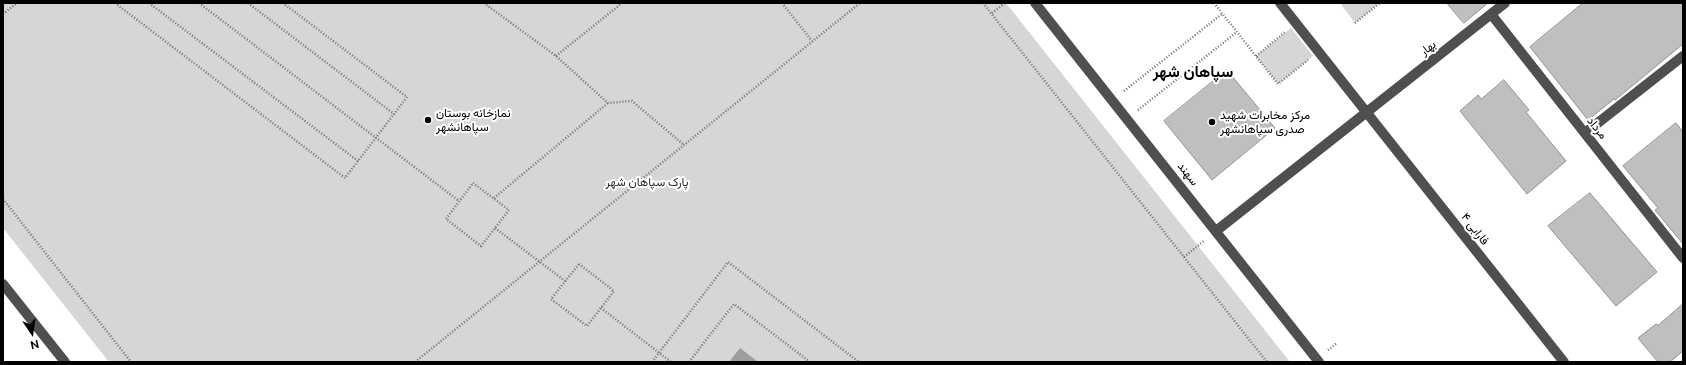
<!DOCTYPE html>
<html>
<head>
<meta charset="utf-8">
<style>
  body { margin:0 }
  #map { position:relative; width:1686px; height:365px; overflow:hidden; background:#fff; font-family:"Public Sans",sans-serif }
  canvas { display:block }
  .frame { position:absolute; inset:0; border:4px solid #000; pointer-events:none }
  .north { position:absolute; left:12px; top:313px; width:40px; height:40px; -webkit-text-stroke:3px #fff; paint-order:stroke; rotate:167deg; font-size:11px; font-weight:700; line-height:16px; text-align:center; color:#000 }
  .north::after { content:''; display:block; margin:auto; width:14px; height:18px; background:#000; clip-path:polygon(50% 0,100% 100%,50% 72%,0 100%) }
</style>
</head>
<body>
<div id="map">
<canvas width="1686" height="365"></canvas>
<div class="frame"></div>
<div class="north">N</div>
</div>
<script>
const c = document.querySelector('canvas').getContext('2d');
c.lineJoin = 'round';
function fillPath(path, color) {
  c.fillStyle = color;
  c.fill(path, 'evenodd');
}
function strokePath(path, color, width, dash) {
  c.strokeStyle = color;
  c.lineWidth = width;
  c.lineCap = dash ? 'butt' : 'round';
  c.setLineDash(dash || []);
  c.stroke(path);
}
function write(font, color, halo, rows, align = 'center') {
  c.font = font + ' "Public Sans",Vazirmatn,sans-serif';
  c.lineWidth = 4;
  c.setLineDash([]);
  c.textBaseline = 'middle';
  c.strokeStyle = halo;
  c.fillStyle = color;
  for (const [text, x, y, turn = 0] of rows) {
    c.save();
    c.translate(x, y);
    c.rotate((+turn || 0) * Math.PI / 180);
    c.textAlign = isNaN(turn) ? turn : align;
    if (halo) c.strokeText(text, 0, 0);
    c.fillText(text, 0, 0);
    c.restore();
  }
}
fillPath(new Path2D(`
  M3,3H1006L1290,362H109L3,228Z
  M1340,3H1380L1355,23Z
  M1291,28L1313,56L1278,84L1256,56Z`), '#d6d6d6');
fillPath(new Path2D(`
  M740,348L758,362H729Z`), '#9d9d9d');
const building = new Path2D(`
  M1447,3H1488L1464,23Z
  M1583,3H1683V44L1615,100L1614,99L1588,120L1530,47Z
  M1227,70L1275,128L1212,180L1164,121Z
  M1504,80L1529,110L1526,112L1566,161L1527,194L1460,111L1478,95L1481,99Z
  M1676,123L1683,132V244L1655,210L1658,208L1623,166Z
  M1590,193L1657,272L1616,306L1548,226Z
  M1683,304V351L1670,362H1658L1638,338L1656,324L1658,325Z`);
fillPath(building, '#bfbfbf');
strokePath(building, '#939393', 1);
strokePath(new Path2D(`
  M115,3L345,178L407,97L283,3
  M149,3L358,161
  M199,3L459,201
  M248,3L394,114
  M484,3L556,56L608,103L632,101L684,145
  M782,3L812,41
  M983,3L1267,362
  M1214,3L1278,84L1308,60
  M992,13L1005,3
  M3,14L17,3
  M1355,23L1380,3
  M556,56L622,3
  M1256,56L1285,32
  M1124,91L1222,14
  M1138,110L1237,32
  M473,183L509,210L481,246L446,219Z
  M494,198L608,103
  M3,199L131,362
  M495,228L565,281
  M1184,257L1205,240
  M579,264L614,291L587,326L551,299Z
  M601,308L671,362
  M1328,350L1337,343
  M415,362L860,3
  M652,362L728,262L859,362
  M689,362L734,304L810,362`), '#717171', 2.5, [1, 2]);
strokePath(new Path2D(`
  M1035,3L1319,362
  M1280,3L1564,362
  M1491,14L1683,258
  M1585,133L1683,56
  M1216,231L1505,3
  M3,284L65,362`), '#4f4f4f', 10);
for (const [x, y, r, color] of [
  [428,120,4,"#000"],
  [1212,122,4,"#000"]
]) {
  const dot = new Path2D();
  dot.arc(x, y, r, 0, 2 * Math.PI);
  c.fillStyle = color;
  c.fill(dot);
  strokePath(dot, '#fff', 1.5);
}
write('12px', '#000', '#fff', [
  ["بهار",1428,48,-38],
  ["مرداد",1597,128,52],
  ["سهند",1188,174,52],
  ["فارابی ۴",1475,229,52]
]);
write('12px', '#000', '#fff', [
  ["نمازخانه بوستان",436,113],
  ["سپاهانشهر",436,127],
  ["مرکز مخابرات شهید",1220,115],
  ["صدری سپاهانشهر",1220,129]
], 'left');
write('12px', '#2d2d2d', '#fff', [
  ["پارک سپاهان شهر",647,182]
]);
write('bold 16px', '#000', '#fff', [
  ["سپاهان شهر",1193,72]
]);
</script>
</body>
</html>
